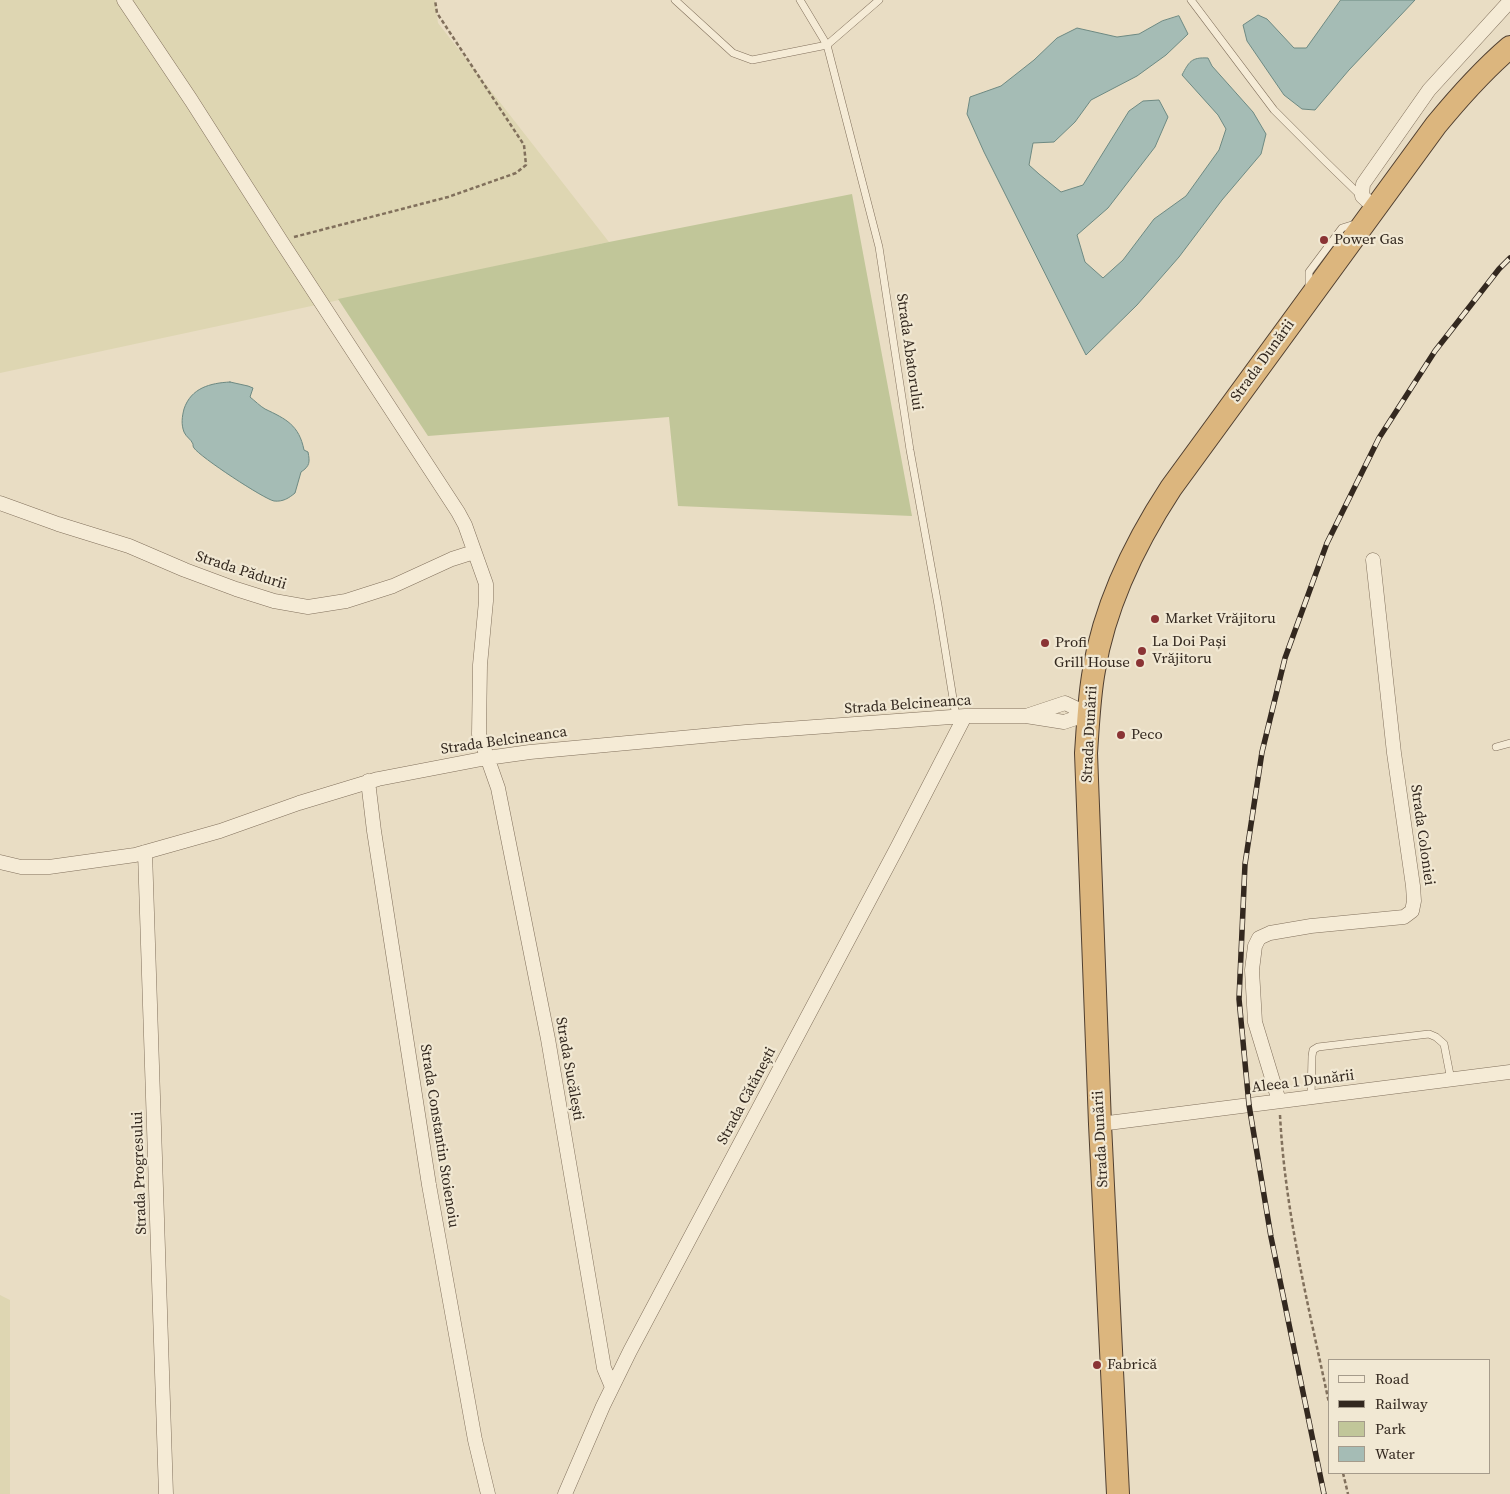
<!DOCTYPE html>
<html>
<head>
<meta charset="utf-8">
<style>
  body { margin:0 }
  #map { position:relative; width:1510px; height:1494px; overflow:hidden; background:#e9ddc4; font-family:"Source Serif 4",serif }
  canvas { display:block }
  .legend { position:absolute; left:1328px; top:1359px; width:162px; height:115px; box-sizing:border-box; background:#f1e8d3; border:1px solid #a59b8b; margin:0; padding:6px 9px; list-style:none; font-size:15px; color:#33281f }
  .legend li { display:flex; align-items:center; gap:10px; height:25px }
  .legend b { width:25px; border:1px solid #a59b8b }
</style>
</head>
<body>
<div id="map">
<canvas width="1510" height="1494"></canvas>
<ul class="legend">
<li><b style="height:6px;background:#f5ebd6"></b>Road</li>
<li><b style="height:6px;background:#33281f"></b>Railway</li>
<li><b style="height:14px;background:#c1c699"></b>Park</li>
<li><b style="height:14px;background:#a5bcb5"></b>Water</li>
</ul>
</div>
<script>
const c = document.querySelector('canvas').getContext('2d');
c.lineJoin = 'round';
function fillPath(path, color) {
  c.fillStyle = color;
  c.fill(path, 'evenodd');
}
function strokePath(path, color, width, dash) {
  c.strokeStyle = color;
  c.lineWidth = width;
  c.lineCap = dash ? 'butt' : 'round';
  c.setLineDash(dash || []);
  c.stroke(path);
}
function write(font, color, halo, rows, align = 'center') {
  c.font = font + ' "Source Serif 4",serif';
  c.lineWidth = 4.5;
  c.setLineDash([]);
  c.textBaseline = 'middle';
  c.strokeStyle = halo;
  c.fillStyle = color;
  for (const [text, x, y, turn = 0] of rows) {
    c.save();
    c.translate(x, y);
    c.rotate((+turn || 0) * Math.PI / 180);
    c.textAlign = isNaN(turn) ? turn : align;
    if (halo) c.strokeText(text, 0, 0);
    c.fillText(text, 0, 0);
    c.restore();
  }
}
fillPath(new Path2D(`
  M0,0H435L438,23L609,242L0,373Z
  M0,1295L10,1300V1494H0Z`), '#ded6b2');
fillPath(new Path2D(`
  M852,194L912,516L678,506L669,417L428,436L338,299L609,242Z`), '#c1c699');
const water = new Path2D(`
  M1341,0H1415L1349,70L1315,110L1302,109L1284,95L1247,41L1243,25L1258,15L1267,19L1294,48H1306Z
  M1179,16L1188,34L1166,55L1137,76L1091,100L1075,122L1054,142L1033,143L1029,165L1039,174L1061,192L1083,185L1129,111L1143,101L1159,100L1168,117L1155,147L1108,208L1077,235L1085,262L1103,278L1123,260L1154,219L1186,196L1219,150L1226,129L1218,115L1182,75C1189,62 1191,57 1208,58L1212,66L1253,112L1266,134L1261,154L1222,200L1179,257L1137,305L1086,355L984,152L967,114L970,97L1001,86L1034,60L1057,38L1077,28L1117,37L1139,34L1162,21Z
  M230,382L248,386L253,388L250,397C255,401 260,406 265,409C286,419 299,425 304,450L308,452C310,462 310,466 301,472L295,493C289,498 283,502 274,501C264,499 200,457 194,448C193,447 193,445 193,444C191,439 186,437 184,432C181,424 182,417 184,409C191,388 210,383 230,382Z`);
fillPath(water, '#a5bcb5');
strokePath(water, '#6d8982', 1);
const service = new Path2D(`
  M675,0L733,53L752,60L827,45L879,0
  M800,0L827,45L879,247L910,450L938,605L956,717
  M1191,0L1274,110L1326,162L1361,196
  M1309,287V272L1342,228L1358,223
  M1496,747L1510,743
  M1311,1097L1312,1056L1313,1050L1318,1047L1429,1034L1436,1037L1444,1044L1451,1080`);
const minor = new Path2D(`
  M124,0L191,100L281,241L458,512L465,525L486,584V601L480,665L479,734L498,788L548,1039L604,1368L612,1387
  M1375,208L1362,196L1363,184L1429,90L1510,1
  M0,503L58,524L129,546L185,570L236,589L274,601L308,607L346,601L393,586L452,559L474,552
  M1029,715L1065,703L1088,714
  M368,781L374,831L429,1185L475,1440L488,1494
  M145,852L166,1494
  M0,862L21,867H49L135,855L220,831L299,803L378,779L487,758L530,752L746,732L965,716H1026L1064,722L1088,714
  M1279,1101L1255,1022L1252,970L1255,946L1259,938L1270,933L1311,926L1404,917L1412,911L1414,901L1413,886L1394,753L1373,560
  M1100,1124L1510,1072
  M565,1494L603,1406L630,1351L898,846L965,716`);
const trunk = new Path2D(`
  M1118,1494L1100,1124L1086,753C1088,726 1089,697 1094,670C1105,604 1135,543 1171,488L1436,125C1459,97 1482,71 1510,47`);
strokePath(service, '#81705c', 8);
strokePath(minor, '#81705c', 15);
strokePath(trunk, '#503f30', 24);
strokePath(new Path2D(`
  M294,237L448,197L516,173L526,165L524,145L437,13L435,0
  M1280,1115C1285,1213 1309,1308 1329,1403
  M1343,1473L1348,1494`), '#81705c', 2.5, [4, 2.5]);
strokePath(service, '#f5ebd6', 7);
strokePath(minor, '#f5ebd6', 14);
strokePath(trunk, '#dcb67e', 22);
const rail = new Path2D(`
  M1324,1494L1271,1237L1249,1105L1239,999L1245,864L1262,752L1285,658L1327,543L1379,438L1435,351L1499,269L1510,258`);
strokePath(rail, '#33281f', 5.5);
strokePath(rail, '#f1e8d3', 4, [11]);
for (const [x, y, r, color] of [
  [1324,240,5,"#8a3334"],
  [1155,619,5,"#8a3334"],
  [1045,643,5,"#8a3334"],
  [1142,651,5,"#8a3334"],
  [1140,663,5,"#8a3334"],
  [1121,735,5,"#8a3334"],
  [1097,1365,5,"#8a3334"]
]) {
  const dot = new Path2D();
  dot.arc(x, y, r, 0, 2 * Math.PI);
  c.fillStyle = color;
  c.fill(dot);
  strokePath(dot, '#f1e8d3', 2);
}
write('15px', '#33281f', '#f1e8d3', [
  ["Power Gas",1334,240],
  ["Market Vrăjitoru",1165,619],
  ["La Doi Pași",1152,642],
  ["Vrăjitoru",1152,659],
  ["Profi",1055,643],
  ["Grill House",1130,663,"right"],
  ["Peco",1131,735],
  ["Fabrică",1107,1365]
], 'left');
write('15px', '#33281f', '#f1e8d3', [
  ["Strada Abatorului",909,352,82],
  ["Strada Dunării",1263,361,-54],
  ["Strada Pădurii",241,571,18],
  ["Strada Belcineanca",908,705,-4],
  ["Strada Dunării",1090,734,-87],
  ["Strada Belcineanca",504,741,-8],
  ["Strada Coloniei",1422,835,82],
  ["Strada Sucălești",569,1069,80],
  ["Aleea 1 Dunării",1303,1082,-7],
  ["Strada Cătănești",747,1096,-62],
  ["Strada Constantin Stoienoiu",439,1136,81],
  ["Strada Dunării",1101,1139,-93],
  ["Strada Progresului",140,1173,-92]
]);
</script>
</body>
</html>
